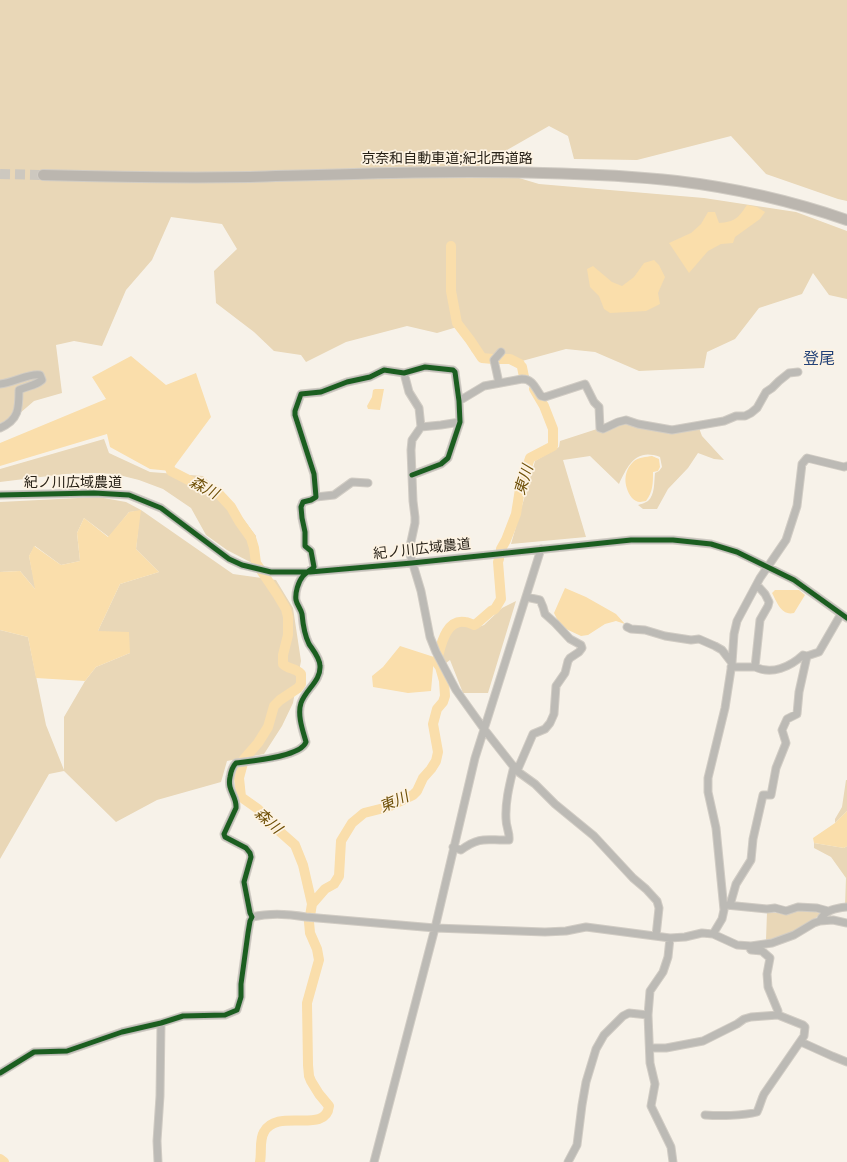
<!DOCTYPE html>
<html>
<head>
<meta charset="utf-8">
<style>
  body { margin:0 }
  canvas { display:block; background:#f7f2e9 }
</style>
</head>
<body>
<canvas width="847" height="1162"></canvas>
<script>
const c = document.querySelector('canvas').getContext('2d');
c.lineJoin = 'round';
function fillPath(path, color) {
  c.fillStyle = color;
  c.fill(path, 'evenodd');
}
function strokePath(path, color, width, dash) {
  c.strokeStyle = color;
  c.lineWidth = width;
  c.lineCap = dash ? 'butt' : 'round';
  c.setLineDash(dash || []);
  c.stroke(path);
}
function write(font, color, halo, rows, align = 'center') {
  c.font = font + ' "Public Sans","Noto Sans JP",sans-serif';
  c.lineWidth = 3.5;
  c.setLineDash([]);
  c.textBaseline = 'middle';
  c.strokeStyle = halo;
  c.fillStyle = color;
  for (const [text, x, y, turn = 0] of rows) {
    c.save();
    c.translate(x, y);
    c.rotate((+turn || 0) * Math.PI / 180);
    c.textAlign = isNaN(turn) ? turn : align;
    if (halo) c.strokeText(text, 0, 0);
    c.fillText(text, 0, 0);
    c.restore();
  }
}
fillPath(new Path2D(`
  M0,0H847V201L838,199L766,174L731,136L637,160L574,159L568,136L549,126L479,166L539,184L704,198L796,212L847,231V299L829,295L813,273L802,294L759,308L735,339L707,352L704,368L639,371L595,352L566,349L522,361L490,358L472,352L468,341L457,327L437,333L407,326L346,342L306,362L301,355L274,351L254,332L216,303L214,271L237,249L222,224L171,217L152,260L126,290L102,346L74,341L56,345L62,393L34,401L12,420L0,423Z
  M626,424L638,428L671,432L699,428L702,436L724,460L714,459L698,453L688,468L668,489L657,509H643L638,505C641,504 645,503 648,501C655,495 654,482 655,473L659,471L662,467L660,457C636,448 628,465 619,484L590,456L563,460L586,537L511,544L535,461L559,447L560,441L597,429L604,433L615,426Z
  M104,439L109,453L150,472L203,476L235,508L256,536L252,563L227,550L206,535L191,508L163,489L139,480L115,474L93,473L65,474L0,482V469Z
  M98,497L126,502L141,510L233,574L276,580L293,608L301,661L293,703L282,726L264,754L227,761L221,782L157,800L116,822L64,771L49,774L0,859V630L28,637L46,725L64,770V717L85,681L96,667L130,653L98,631L120,584L159,572L136,549L140,511L129,512L109,537L84,518L77,533L80,561L61,565L35,546L29,556L36,590L20,571L0,572V502Z
  M516,601L488,693H463L450,660L446,663L442,656C447,638 450,618 474,629L484,625L502,608Z
  M846,780H847V811L835,823V819L842,807Z
  M814,843L844,848L847,846V906H845L846,878L831,857L814,848Z
  M800,910H817L823,913C805,925 788,937 766,940L767,912L788,914Z`), '#e9d7b7');
fillPath(new Path2D(`
  M747,205L757,207L765,212L760,219L735,237L733,243L721,244L708,251L689,273L669,243L691,233L701,224L708,212H715L719,223C735,222 738,218 747,205Z
  M654,260L659,265L665,277L658,293L660,304L646,311L610,313L604,309L599,296L590,287L587,269L593,266L612,282L622,286L634,277L644,263Z
  M131,356L166,385L196,373L211,417L171,471L150,469L110,447L107,434L0,466V443L106,399L92,377Z
  M375,389H384L380,410L368,409L367,406L372,397L373,390Z
  M652,456L659,459L660,467L658,471L653,472C653,483 653,492 646,501C644,501 642,502 640,502C637,502 634,500 632,498C623,486 623,471 634,461C639,457 646,457 652,456Z
  M141,510L136,549L159,572L120,584L98,631L129,632L130,653L96,667L85,681L36,678L28,637L0,630V572L20,571L35,589L29,556L34,546L61,565L80,561L77,533L84,518L108,537L129,512Z
  M565,588L586,597L616,614L625,624L616,621L605,624L588,635L581,636L566,629L559,623L554,613Z
  M775,590H799L805,595L794,613C781,616 777,602 772,593Z
  M400,646L434,657L431,691L408,693L373,687L372,676L383,667Z
  M847,811V846L844,848L814,843L813,838L835,823Z`), '#fadeab');
strokePath(new Path2D(`
  M451,246V291L457,323L470,340L482,358L493,359
  M495,359H510L520,364
  M522,367L524,377
  M166,458L171,471L204,488L212,490L218,493L231,507L239,521L251,538L254,548L256,563L277,594L286,609L288,617V635L283,655V664C289,670 295,667 301,674V684L298,688L280,700L274,706L268,727L258,743L244,759L239,778L241,797L258,809L269,822L295,845L303,865L312,904L309,922L310,933L317,949L319,960L307,1003L308,1065L309,1076L311,1081L319,1094L329,1106C326,1135 277,1107 264,1132C259,1140 262,1152 260,1162
  M501,549L506,540L516,514L520,489L530,458L553,446V429L544,406L534,389
  M439,653C442,640 448,619 465,622C468,622 471,624 474,625L476,624L491,611L495,609L501,599L498,562L499,559
  M312,904L325,889L334,884L339,876L341,841L352,823L364,813L388,807L413,795L417,791L423,778L431,769L436,761L438,752L433,724L437,709L443,702L445,696L444,681L440,667L437,663L438,658
  M0,1159L4,1162`), '#fadeab', 10);
strokePath(new Path2D(`
  M0,174L43,175`), '#cdc8bf', 10, [10, 5]);
const minor = new Path2D(`
  M404,373L409,392L419,408L421,427L412,440L411,450L413,501L415,517V523L409,551L421,591L430,637L436,652L456,690L484,729L517,771L535,784L555,804L594,836L633,878L646,889L657,901L659,908L656,936
  M499,383L494,360L501,352
  M0,384C13,383 29,373 40,375L42,380C35,386 27,386 19,390C19,408 19,420 0,428
  M459,401L484,386L522,379C533,379 535,388 541,396L545,397L585,384L594,402L599,407L600,428L603,429L618,422L626,420L638,424L672,430L724,421L736,416H745L751,413L757,408L766,392L772,388L779,381L789,373L798,372
  M421,427L441,425L460,422
  M0,495L94,493L129,495L161,508L229,559L242,565L271,572H310L412,563L631,540H673L711,544L737,552L794,580L847,618
  M316,497L334,495L352,482L368,483
  M757,585L765,594L769,602L768,606L760,620L755,667C772,675 790,667 803,655L807,656L819,652L841,614
  M627,627L631,629L645,630L665,636L691,640L699,639L715,646L722,650L732,663
  M731,667H755
  M517,771L533,734L545,729L550,723L554,714L556,686L565,673L568,661L570,658L579,652L582,648L581,645L570,639L555,623L545,614L543,607L540,600L526,597
  M453,847L461,850C481,835 488,841 509,840C510,833 506,827 506,819C505,801 510,783 514,766
  M726,905L767,909L775,908L786,911L798,907L817,908L828,911
  M730,905L736,884L751,860L753,839L763,795H771L776,768L786,743L782,730L787,719L797,714L799,692L807,656
  M252,917C269,913 289,914 306,917L435,928L545,932L566,931L586,927L670,938L685,937L702,933L713,934L737,945L751,946L772,943L794,935L814,923L820,921L833,920L847,923
  M820,921C824,910 836,908 847,907
  M713,934L722,919L724,910L716,828L708,792V778L725,708L732,663L734,634L737,621L760,578L786,540L797,506L802,464L807,458L844,467L847,466
  M670,938L668,957L663,972L650,991L648,1015L650,1063L655,1084L651,1106L671,1147L673,1162
  M748,946L751,950L762,951L770,958L767,974L768,987L778,1011V1015
  M801,1042L832,1056L847,1062
  M650,1048H666L703,1041L737,1024L744,1019L751,1017L778,1015L803,1025L805,1027L804,1036L764,1094C761,1100 760,1106 757,1112C743,1116 719,1116 705,1115
  M0,1073L34,1052L67,1051L122,1032L161,1023L183,1016L225,1015L237,1010L241,997V984L248,933L250,921L252,917L250,913L244,882L251,857L250,853L246,848L225,837L224,834L236,808C237,796 227,791 230,777C231,771 232,767 236,763C251,761 301,757 306,742C303,731 297,715 301,703C306,689 321,681 320,666C320,658 313,650 309,644C304,634 303,625 302,614C301,609 297,605 296,600C295,593 298,582 303,576C305,573 311,570 314,567L311,551L305,546V532L302,518L301,507L303,502L311,500L316,497L314,474L295,415V411L301,394L321,392L347,382L370,377L384,370L404,373L425,367L453,370L455,372L459,401L460,422L448,458L441,464L412,475
  M158,1162L157,1141L160,1096L161,1023
  M374,1162L435,928L475,758L541,549
  M568,1162L577,1145L582,1105L586,1082L596,1049L604,1035L623,1016L629,1013L648,1015`);
const highway = new Path2D(`
  M43,175C112,177 181,178 250,177C348,174 445,170 543,173C588,174 632,176 677,181C735,188 792,201 847,220`);
strokePath(minor, '#d1ccc4', 9);
strokePath(highway, '#d1ccc4', 12);
strokePath(minor, '#bcbab5', 7);
strokePath(highway, '#bbb6af', 10);
strokePath(new Path2D(`
  M0,495L94,493L129,495L161,508L229,559L242,565L271,572H310L412,563L631,540H673L711,544L737,552L794,580L847,618
  M0,1073L34,1052L67,1051L122,1032L161,1023L183,1016L225,1015L237,1010L241,997V984L248,933L250,921L252,917L250,913L244,882L251,857L250,853L246,848L225,837L224,834L236,808C237,796 227,791 230,777C231,771 232,767 236,763C251,761 301,757 306,742C303,731 297,715 301,703C306,689 321,681 320,666C320,658 313,650 309,644C304,634 303,625 302,614C301,609 297,605 296,600C295,593 298,582 303,576C305,573 311,570 314,567L311,551L305,546V532L302,518L301,507L303,502L311,500L316,497L314,474L295,415V411L301,394L321,392L347,382L370,377L384,370L404,373L425,367L453,370L455,372L459,401L460,422L448,458L441,464L412,475`), '#1b5e20', 5);
write('14px', '#272117', '#fdf3e3', [
  ["京奈和自動車道;紀北西道路",447,159],
  ["紀ノ川広域農道",73,483],
  ["紀ノ川広域農道",422,549,-6]
]);
write('italic 15px', '#6e4f07', '#fdf3e3', [
  ["東川",524,480,-73],
  ["森川",204,488,28],
  ["東川",394,802,-24],
  ["森川",268,821,42]
]);
write('16px', '#234278', '#fdf3e3', [
  ["登尾",819,359]
]);
</script>
</body>
</html>
